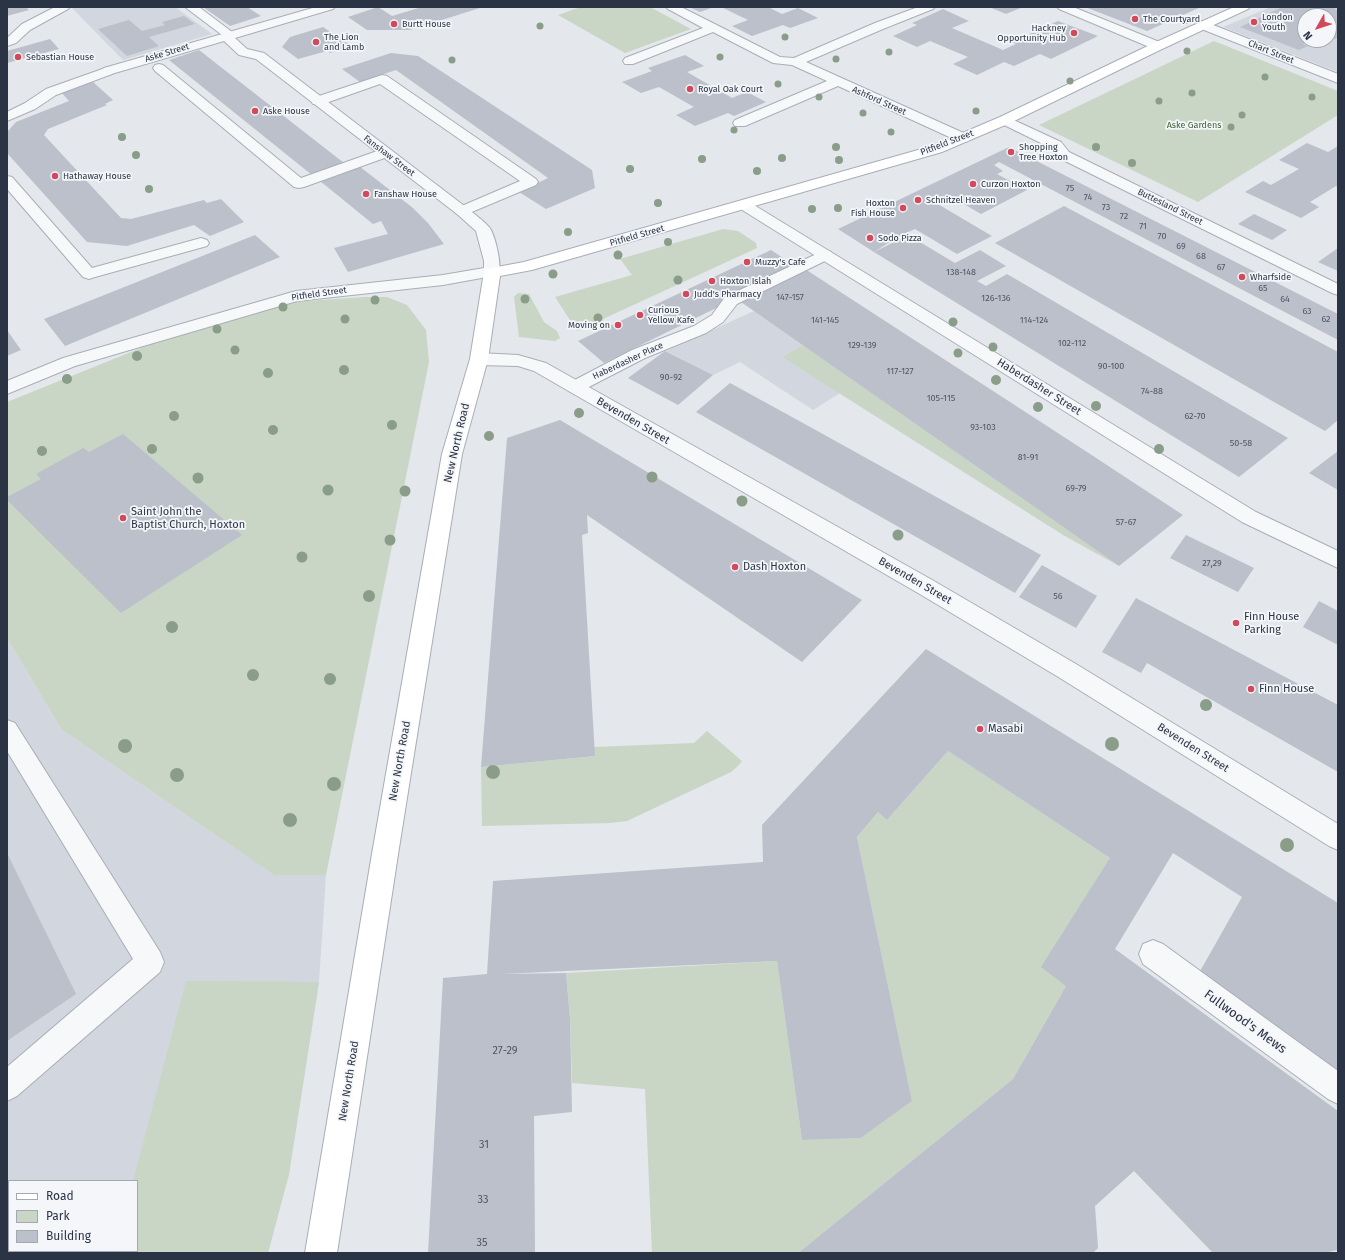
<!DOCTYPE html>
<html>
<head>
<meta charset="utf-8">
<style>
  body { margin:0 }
  #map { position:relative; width:1345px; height:1260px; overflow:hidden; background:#e4e7ec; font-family:"Fira Sans",sans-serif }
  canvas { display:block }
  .frame { position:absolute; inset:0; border:8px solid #2b3445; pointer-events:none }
  .legend { position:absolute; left:8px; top:1180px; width:130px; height:72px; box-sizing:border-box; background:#f4f6f9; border:1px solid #a4a8b1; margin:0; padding:5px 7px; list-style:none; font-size:12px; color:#2b3445 }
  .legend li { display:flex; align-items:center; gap:8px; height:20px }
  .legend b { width:20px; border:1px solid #a4a8b1 }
  .north { position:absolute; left:1297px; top:8px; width:40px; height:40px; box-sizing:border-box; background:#f4f6f9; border:1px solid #a4a8b1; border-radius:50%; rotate:231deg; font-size:11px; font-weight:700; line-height:16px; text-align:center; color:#2b3445 }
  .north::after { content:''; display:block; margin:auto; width:14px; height:18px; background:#d1495b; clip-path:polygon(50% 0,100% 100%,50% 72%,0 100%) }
</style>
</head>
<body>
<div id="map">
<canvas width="1345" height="1260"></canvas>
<div class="frame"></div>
<ul class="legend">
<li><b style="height:5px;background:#fff"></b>Road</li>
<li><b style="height:11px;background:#c9d6c5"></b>Park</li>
<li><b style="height:11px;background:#bbc0ca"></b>Building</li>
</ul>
<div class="north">N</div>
</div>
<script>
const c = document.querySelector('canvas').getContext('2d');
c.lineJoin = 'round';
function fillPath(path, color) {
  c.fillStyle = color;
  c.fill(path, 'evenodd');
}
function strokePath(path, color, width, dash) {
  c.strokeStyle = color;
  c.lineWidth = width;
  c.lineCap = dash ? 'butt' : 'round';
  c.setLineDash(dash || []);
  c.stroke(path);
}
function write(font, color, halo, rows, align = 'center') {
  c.font = font + ' "Fira Sans",sans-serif';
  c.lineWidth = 3.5;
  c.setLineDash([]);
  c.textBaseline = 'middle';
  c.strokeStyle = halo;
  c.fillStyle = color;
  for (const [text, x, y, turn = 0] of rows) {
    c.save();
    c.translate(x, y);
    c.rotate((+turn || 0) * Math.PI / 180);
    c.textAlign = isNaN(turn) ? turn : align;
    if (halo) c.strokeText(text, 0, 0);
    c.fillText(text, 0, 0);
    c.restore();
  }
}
fillPath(new Path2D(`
  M71,7H175L212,34L123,60Z
  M1271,7H1338V72L1223,27ZM1305,16H1329V40H1305Z
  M754,311L803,345L782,357L840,393L813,410L740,362L713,375L666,351Z
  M7,638L62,730L274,875H326L319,982L289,1174L268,1253H113L114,1251H137V1181H9V1216L7,1211Z`), '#d2d6de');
fillPath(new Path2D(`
  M581,7H650L691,29L625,53L558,15Z
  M1214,41L1338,91V115L1198,202L1039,125Z
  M723,229L738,231L756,243L757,248L577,331L555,297L632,275L620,259Z
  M518,293L529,294L544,322L557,331L560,338L555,341L519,337L514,297Z
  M365,297H387L407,305L426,330L429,362L326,875H274L62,730L7,638V402L146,346L292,302Z
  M803,345L1119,566L1063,535L782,357Z
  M707,731L742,761L738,766L731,772L627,821L610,823L482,826L481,767L595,756L594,747L694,743Z
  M948,751L1110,858L1066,986L1013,1079L798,1253H652L645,1089L572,1083L570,1019L566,973L777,961L802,1140L861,1138L912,1101L857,837L878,812L887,820Z
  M186,981L319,982L289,1174L268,1253H113L114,1251H137V1181H133Z`), '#c9d6c5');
fillPath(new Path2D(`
  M7,7H26L29,10L7,16Z
  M203,7H247L261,16L230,26Z
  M378,7L392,16L422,7H483L410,30H367L348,17Z
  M689,7H714L700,12Z
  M721,7H768L782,14L798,8L818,18L790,28L783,25L752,36L732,26L748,20Z
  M989,7H1023L1006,14Z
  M1085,7H1201L1147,31Z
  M1282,7H1338L1334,9L1338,10V37L1335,39L1329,36V16H1305V40H1319L1310,45L1305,43L1303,44L1308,46L1299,50L1240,27Z
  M943,9L969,21L952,28L1003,50L1016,44L1012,42L1058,21L1098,36L1051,59L1040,54L1014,66L1004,62L977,75L953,64L968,57L930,41L917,47L893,36L917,25L912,23Z
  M184,16L195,24L149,37L159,46L127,56L98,29L129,20L142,31L165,25L162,22Z
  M323,27L352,46L330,53L327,51L298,59L282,47L290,37Z
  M50,39L59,49L7,63V51Z
  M199,50L344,163L312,175L169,60Z
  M391,53L418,56L592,170L595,188L546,209L519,192L548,178L396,70L360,82L342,69Z
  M685,55L704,66L687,72L732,98L747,92L766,102L734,116L728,113L695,126L676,115L694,107L659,87L641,93L622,82L652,71L648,68Z
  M93,82L113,100L105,104L107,105L48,129L44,135L121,218L131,219L204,200L207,203L221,199L244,222L210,236L194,225L127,246L87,242L7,153V132L16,122L69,101L61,92Z
  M1307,143L1328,152L1338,146V187L1336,186L1310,202L1319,207L1301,218L1245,192L1263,181L1271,185L1299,169L1279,160Z
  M1009,147L1338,314V340L999,162L994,165L1003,171L997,174L1027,190L981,214L950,196L936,203L992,236L957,254L915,229L899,236L874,252L838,229Z
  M359,166L413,208L428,223L444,244L348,272L334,248L388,234L381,221L373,224L320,181Z
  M1064,206L1338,352V420L1325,431L995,243Z
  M1254,214L1287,230L1272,240L1238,224Z
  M255,235L280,257L65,346L44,319Z
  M908,235L955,263L980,250L1006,266L977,281L986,286L1007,274L1288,438L1239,477L874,252Z
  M1338,248V271L1318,262Z
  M771,250L798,268L604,363L578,341Z
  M805,269L1084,450L1183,515L1119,566L741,302Z
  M7,330L21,350L7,356Z
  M665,351L713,375L678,405L628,378Z
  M730,383L803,423L1041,555L1015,593L696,412Z
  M560,420L862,600L802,662L587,515L588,533L582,535L595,756L481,767L507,438Z
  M123,434L242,535L121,613L7,500V497L41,479L36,474L83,448L89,452Z
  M1338,451V490L1309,473Z
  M1186,535L1254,568L1238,592L1170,558Z
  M1042,565L1097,596L1076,628L1019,597Z
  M1136,598L1338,705V772L1147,663L1141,673L1102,652Z
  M1319,601L1338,611V645L1303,627Z
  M926,649L1338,903V1071L1199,973L1242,897L1173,853L1115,949L1338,1111V1250L1323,1253H1213L1134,1171L1095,1206L1098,1248L1093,1253H798L1013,1079L1066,986L1041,967L1110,858L948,751L887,820L878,812L857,837L912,1101L861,1138L802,1140L777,961L502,974L566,973L570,1019L572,1112L534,1116L535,1253H428L443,978L487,974L493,881L763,862L762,825Z
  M7,853L76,994L7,1041Z`), '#bbc0ca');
const lane = new Path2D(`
  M55,7H70L68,9L30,30L16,43L7,46V38L22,24Z
  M185,7H199L236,35L234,38H226Z
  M666,7H681L780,57L794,58L875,23L918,7H935L933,9L883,29L806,62L968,135L970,138L968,141L963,142L958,141L838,86L745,126H735L733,123L735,120L827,81L792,65L773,63L713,32L633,64H625L623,61L625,58L703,28L668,9Z
  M159,64L163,65L301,178L380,150L385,149L390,150L392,153L390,156L304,187L299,188L294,187L155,71L153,68L155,65Z
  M108,67L112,68L114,71L112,74L56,95L35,109L7,121V112L25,103L46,89Z
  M382,75L387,76L536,179L538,182L536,185L467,214L462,216L457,214L454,211L457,208L520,181L380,84L323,104H313L311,101L313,98Z
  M7,176L12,177L92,268L201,238L207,240L209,243L207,246L95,277L89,279L83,277L7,189Z
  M825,250L831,252L833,255L831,258L737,304L723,322L706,333L645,358L581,391L575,393L569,391L566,387L569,383L632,350L694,326L712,315L725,297Z
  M7,720L15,723L160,952L164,962L160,972L17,1096L7,1101V1067L133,959L7,751Z
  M1153,940L1163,944L1338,1071V1104L1328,1099L1143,964L1139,954L1143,944Z`);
const street = new Path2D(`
  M316,7H335L333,9L235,38L247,49L264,53L467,208C474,214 483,220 489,227C495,234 503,268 498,275L443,285L297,301L75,366L7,394V381L63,358L296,291L443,275L484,268V261L476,231L457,214L256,59L239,55L224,41L108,75L104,74L102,71L104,68Z
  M1057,7H1073L1162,43L1164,46L1162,49H1154L1059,9Z
  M1203,21L1338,74V83L1199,28L1197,25L1199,22Z
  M1005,116L1061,142L1069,152L1338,284V295L1332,293L1059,158L1051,148L1000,123L998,120L1000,117Z
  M744,201L749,202L1256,512L1338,551V568L1242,522L739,208L737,205L739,202Z
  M479,353L518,355L546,363L934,581L1076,664L1338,824V850L1329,846L1060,678L918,593L534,371L518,366L479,365L473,363L470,359L473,355Z`);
const secondary = new Path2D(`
  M1234,7H1250L1248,9L1162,49L1010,123L942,152L532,270L500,276L488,359L462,454L399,848L337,1253H305L373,848L442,454L470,359L484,272L486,269L524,262L932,146L1000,117L1154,43Z`);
strokePath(lane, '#a9aeb7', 2);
strokePath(street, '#a9aeb7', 2);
strokePath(secondary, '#a9aeb7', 2);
fillPath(lane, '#f7f8fa');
fillPath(street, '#f7f8fa');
fillPath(secondary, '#fff');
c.fillStyle = '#899d89';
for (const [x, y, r] of [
  [1186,21,3],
  [540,26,3.5],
  [785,37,3.5],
  [1187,51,3.5],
  [889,52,3.5],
  [720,57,3.5],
  [836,59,3.5],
  [452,60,3.5],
  [1265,77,3.5],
  [1070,81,3.5],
  [778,84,3.5],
  [1192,93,3.5],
  [819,97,3.5],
  [1312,97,3.5],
  [1159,101,3.5],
  [976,111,3.5],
  [863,113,3.5],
  [1242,115,3.5],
  [1231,127,3.5],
  [734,130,3.5],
  [891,132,3.5],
  [122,137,4],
  [836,147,4],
  [1096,147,4],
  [136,155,4],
  [782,158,4],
  [702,159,4],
  [839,160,4],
  [1132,163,4],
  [630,169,4],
  [757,171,4],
  [149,189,4],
  [658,203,4],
  [838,208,4],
  [812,209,4],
  [568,232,4],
  [668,242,4],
  [618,255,4.5],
  [553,274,4.5],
  [678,280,4.5],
  [525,299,4.5],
  [375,300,4.5],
  [283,307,4.5],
  [598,318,4.5],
  [345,319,4.5],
  [953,322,4.5],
  [217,329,4.5],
  [993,347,4.5],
  [235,350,4.5],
  [958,353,4.5],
  [137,356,5],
  [344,370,5],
  [268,373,5],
  [67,379,5],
  [996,380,5],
  [1096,406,5],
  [1038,407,5],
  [579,413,5],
  [174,416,5],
  [392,425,5],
  [273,430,5],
  [489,436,5],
  [152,449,5],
  [1159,449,5],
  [42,451,5],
  [652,477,5.5],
  [198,478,5.5],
  [328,490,5.5],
  [405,491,5.5],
  [742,501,5.5],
  [898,535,5.5],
  [390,540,5.5],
  [302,557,5.5],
  [369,596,6],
  [172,627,6],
  [253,675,6],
  [330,679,6],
  [1206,705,6],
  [1112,744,7],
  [125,746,7],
  [493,772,7],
  [177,775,7],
  [334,784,7],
  [290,820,7],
  [1287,845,7]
]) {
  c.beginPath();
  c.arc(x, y, r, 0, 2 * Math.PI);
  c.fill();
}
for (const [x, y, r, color] of [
  [1135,19,4,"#d1495b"],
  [1254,22,4,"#d1495b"],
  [394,24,4,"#d1495b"],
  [1074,33,4,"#d1495b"],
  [316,42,4,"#d1495b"],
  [18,57,4,"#d1495b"],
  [690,89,4,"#d1495b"],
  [255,111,4,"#d1495b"],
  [1011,152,4,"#d1495b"],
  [55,176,4,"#d1495b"],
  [973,184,4,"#d1495b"],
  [366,194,4,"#d1495b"],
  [918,200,4,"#d1495b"],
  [903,208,4,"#d1495b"],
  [870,238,4,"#d1495b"],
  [747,262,4,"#d1495b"],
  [1242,277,4,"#d1495b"],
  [712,281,4,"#d1495b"],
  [686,294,4,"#d1495b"],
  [640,315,4,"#d1495b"],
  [618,325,4,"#d1495b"],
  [123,518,4,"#d1495b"],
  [735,567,4,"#d1495b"],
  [1236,623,4,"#d1495b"],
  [1251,689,4,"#d1495b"],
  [980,729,4,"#d1495b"]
]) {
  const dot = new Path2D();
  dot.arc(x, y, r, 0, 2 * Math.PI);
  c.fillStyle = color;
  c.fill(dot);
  strokePath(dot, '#f4f6f9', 1.5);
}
write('9px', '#2b3445', '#f4f6f9', [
  ["London",1262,17],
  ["Youth",1262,27],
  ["The Courtyard",1143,19],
  ["Burtt House",402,24],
  ["Hackney",1066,28,"right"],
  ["Opportunity Hub",1066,38,"right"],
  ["The Lion",324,37],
  ["and Lamb",324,47],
  ["Sebastian House",26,57],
  ["Royal Oak Court",698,89],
  ["Aske House",263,111],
  ["Shopping",1019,147],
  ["Tree Hoxton",1019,157],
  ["Hathaway House",63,176],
  ["Curzon Hoxton",981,184],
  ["Fanshaw House",374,194],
  ["Schnitzel Heaven",926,200],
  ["Hoxton",895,203,"right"],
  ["Fish House",895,213,"right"],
  ["Sodo Pizza",878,238],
  ["Muzzy's Cafe",755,262],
  ["Wharfside",1250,277],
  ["Hoxton Islah",720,281],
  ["Judd's Pharmacy",694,294],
  ["Curious",648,310],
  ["Yellow Kafe",648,320],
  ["Moving on",610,325,"right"]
], 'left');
write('9px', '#2b3445', '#f4f6f9', [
  ["Chart Street",1271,52,22],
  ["Aske Street",167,53,-17],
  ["Ashford Street",879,101,24],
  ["Pitfield Street",947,143,-21],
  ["Fanshaw Street",389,156,37],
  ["Buttesland Street",1170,207,26],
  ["Pitfield Street",637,236,-16],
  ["Pitfield Street",319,294,-8],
  ["Haberdasher Place",628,361,-25]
]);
write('9px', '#3f6138', '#f4f6f9', [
  ["Aske Gardens",1194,125]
]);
write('9px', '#4f5766', null, [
  ["75",1070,188],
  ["74",1088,197],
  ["73",1106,207],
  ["72",1124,216],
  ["71",1143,226],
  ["70",1162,236],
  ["69",1181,246],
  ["68",1201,256],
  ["67",1221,267],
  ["138-148",961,272],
  ["65",1263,288],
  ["147-157",790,297],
  ["126-136",996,298],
  ["64",1285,299],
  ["63",1307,311],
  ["62",1326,319],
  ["141-145",825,320],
  ["114-124",1034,320],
  ["102-112",1072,343],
  ["129-139",862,345],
  ["90-100",1111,366],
  ["117-127",900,371],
  ["90-92",671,377],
  ["74-88",1152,391],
  ["105-115",941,398],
  ["62-70",1195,416],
  ["93-103",983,427],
  ["50-58",1241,443],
  ["81-91",1028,457],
  ["69-79",1076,488],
  ["57-67",1126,522],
  ["27,29",1212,563],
  ["56",1058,596]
]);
write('11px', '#2b3445', '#f4f6f9', [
  ["Haberdasher Street",1039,387,32],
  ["Bevenden Street",633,421,30],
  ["New North Road",457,443,-77],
  ["Bevenden Street",915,581,30],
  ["Bevenden Street",1193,748,32],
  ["New North Road",400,761,-80],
  ["New North Road",349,1081,-81]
]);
write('11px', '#2b3445', '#f4f6f9', [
  ["Saint John the",131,512],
  ["Baptist Church, Hoxton",131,525],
  ["Dash Hoxton",743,567],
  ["Finn House",1244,617],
  ["Parking",1244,630],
  ["Finn House",1259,689],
  ["Masabi",988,729]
], 'left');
write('11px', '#4f5766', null, [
  ["27-29",505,1051],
  ["31",484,1145],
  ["33",483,1200],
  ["35",482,1243]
]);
write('13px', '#2b3445', '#f4f6f9', [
  ["Fullwood's Mews",1245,1022,36]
]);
</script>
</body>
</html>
